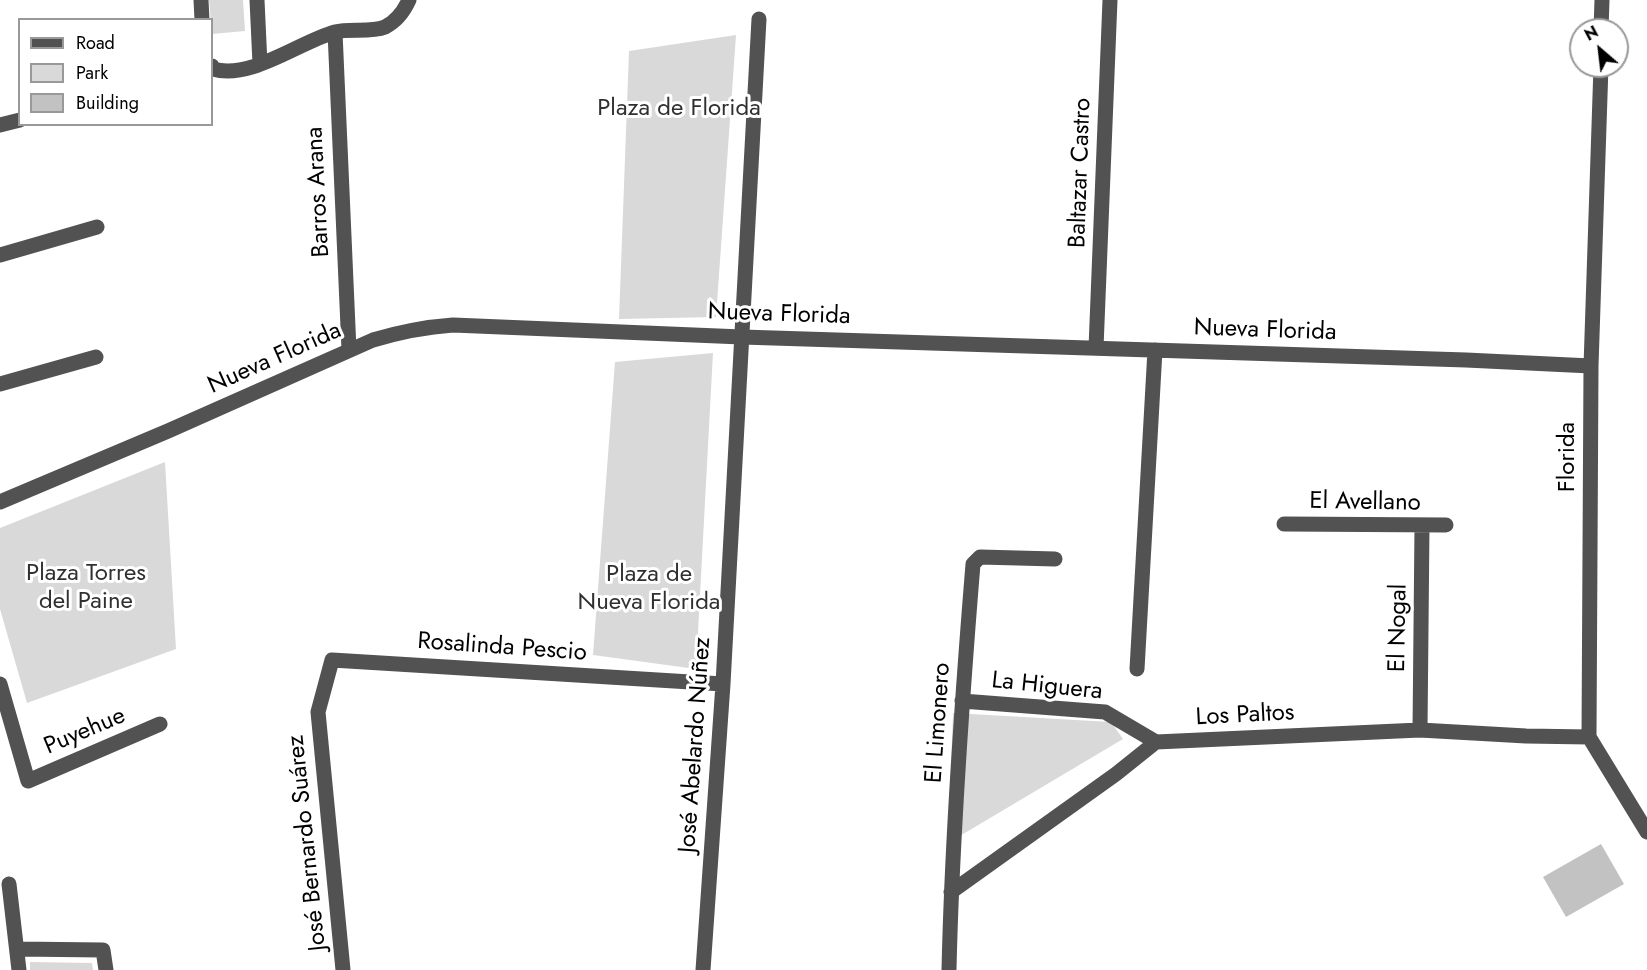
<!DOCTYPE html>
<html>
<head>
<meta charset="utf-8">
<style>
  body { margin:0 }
  #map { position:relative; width:1647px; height:970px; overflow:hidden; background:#fff; font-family:Jost,sans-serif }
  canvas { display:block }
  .legend { position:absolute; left:18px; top:18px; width:195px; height:108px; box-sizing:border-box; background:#fff; border:2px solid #999; margin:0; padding:8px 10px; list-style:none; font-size:18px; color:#000 }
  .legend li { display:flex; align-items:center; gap:12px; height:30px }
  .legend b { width:30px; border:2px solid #999 }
  .north { position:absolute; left:1569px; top:18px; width:60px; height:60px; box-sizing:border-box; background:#fff; border:2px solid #999; border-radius:50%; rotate:332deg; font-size:16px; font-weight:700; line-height:24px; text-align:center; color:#000 }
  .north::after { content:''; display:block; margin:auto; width:21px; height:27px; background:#000; clip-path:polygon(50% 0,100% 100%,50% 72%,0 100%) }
</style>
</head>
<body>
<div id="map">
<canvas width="1647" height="970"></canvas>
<ul class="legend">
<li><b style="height:8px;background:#525252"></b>Road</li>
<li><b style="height:16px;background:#d9d9d9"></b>Park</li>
<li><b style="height:16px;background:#c2c2c2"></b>Building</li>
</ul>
<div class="north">N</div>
</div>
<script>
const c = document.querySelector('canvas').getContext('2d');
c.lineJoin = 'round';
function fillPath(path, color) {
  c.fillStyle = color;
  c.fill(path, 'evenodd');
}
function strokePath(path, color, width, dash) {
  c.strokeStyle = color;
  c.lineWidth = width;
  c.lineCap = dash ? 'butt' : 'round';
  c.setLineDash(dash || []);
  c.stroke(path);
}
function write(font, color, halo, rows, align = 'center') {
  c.font = font + ' Jost,sans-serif';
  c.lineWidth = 6;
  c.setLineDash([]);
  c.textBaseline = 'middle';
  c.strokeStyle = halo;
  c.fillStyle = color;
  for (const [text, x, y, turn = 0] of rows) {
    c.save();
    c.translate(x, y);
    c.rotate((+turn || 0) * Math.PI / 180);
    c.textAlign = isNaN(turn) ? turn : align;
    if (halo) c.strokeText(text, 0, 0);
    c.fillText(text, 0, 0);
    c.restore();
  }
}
fillPath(new Path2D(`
  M209,0H243L245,31L212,34Z
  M736,35L716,317L619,319L629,51Z
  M713,353L696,669L593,655L615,362Z
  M165,462L176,649L27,703L0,609V528Z
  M953,713L1111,722L1123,739L948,843Z
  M30,962L92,963L93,970H30Z`), '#d9d9d9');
fillPath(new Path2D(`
  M1601,844L1624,884L1566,917L1543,877Z`), '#c2c2c2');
strokePath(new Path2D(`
  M201,0L202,20
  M257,0L260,64
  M1601,30L1602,0
  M335,32L349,350
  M212,66L213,69C251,80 299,42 335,32C350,28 370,33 385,27C397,21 404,11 409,0
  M1601,66L1591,366L1589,737L1647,832
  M0,125L20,120
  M0,255L97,227
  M1096,348L1110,0
  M0,384L96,357
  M0,502L168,431L373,340C400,332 425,327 453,325L742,337L1466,360L1591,366
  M1284,524L1446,525
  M1137,669L1155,350
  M0,684L28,781L160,724
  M962,701L1105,712L1156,742
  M1420,730L1422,526
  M9,884L19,970
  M951,892L1116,774L1156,742L1420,730L1526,736L1589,737
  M17,949L103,950L106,970
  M343,970L318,712L332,660L723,684
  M703,970L723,684L759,19
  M949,970C952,835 962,699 973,564L980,557L1055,559`), '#525252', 15);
write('24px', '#303030', '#fff', [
  ["Plaza de Florida",679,109],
  ["Plaza Torres",86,574],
  ["del Paine",86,602],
  ["Plaza de",649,575],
  ["Nueva Florida",649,603]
]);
write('24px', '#000', '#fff', [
  ["Baltazar Castro",1081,173,-88],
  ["Barros Arana",319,192,-93],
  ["Nueva Florida",779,315,2],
  ["Nueva Florida",1265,331,2],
  ["Nueva Florida",275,359,-24],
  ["Florida",1568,457,-90],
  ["El Avellano",1365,503,1],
  ["El Nogal",1399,628,-89],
  ["Rosalinda Pescio",502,648,4],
  ["La Higuera",1047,687,6],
  ["Los Paltos",1245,716,-3],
  ["El Limonero",939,723,-86],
  ["Puyehue",85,732,-23],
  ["José Abelardo Núñez",696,745,-86],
  ["José Bernardo Suárez",308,843,-96]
]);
</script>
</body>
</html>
